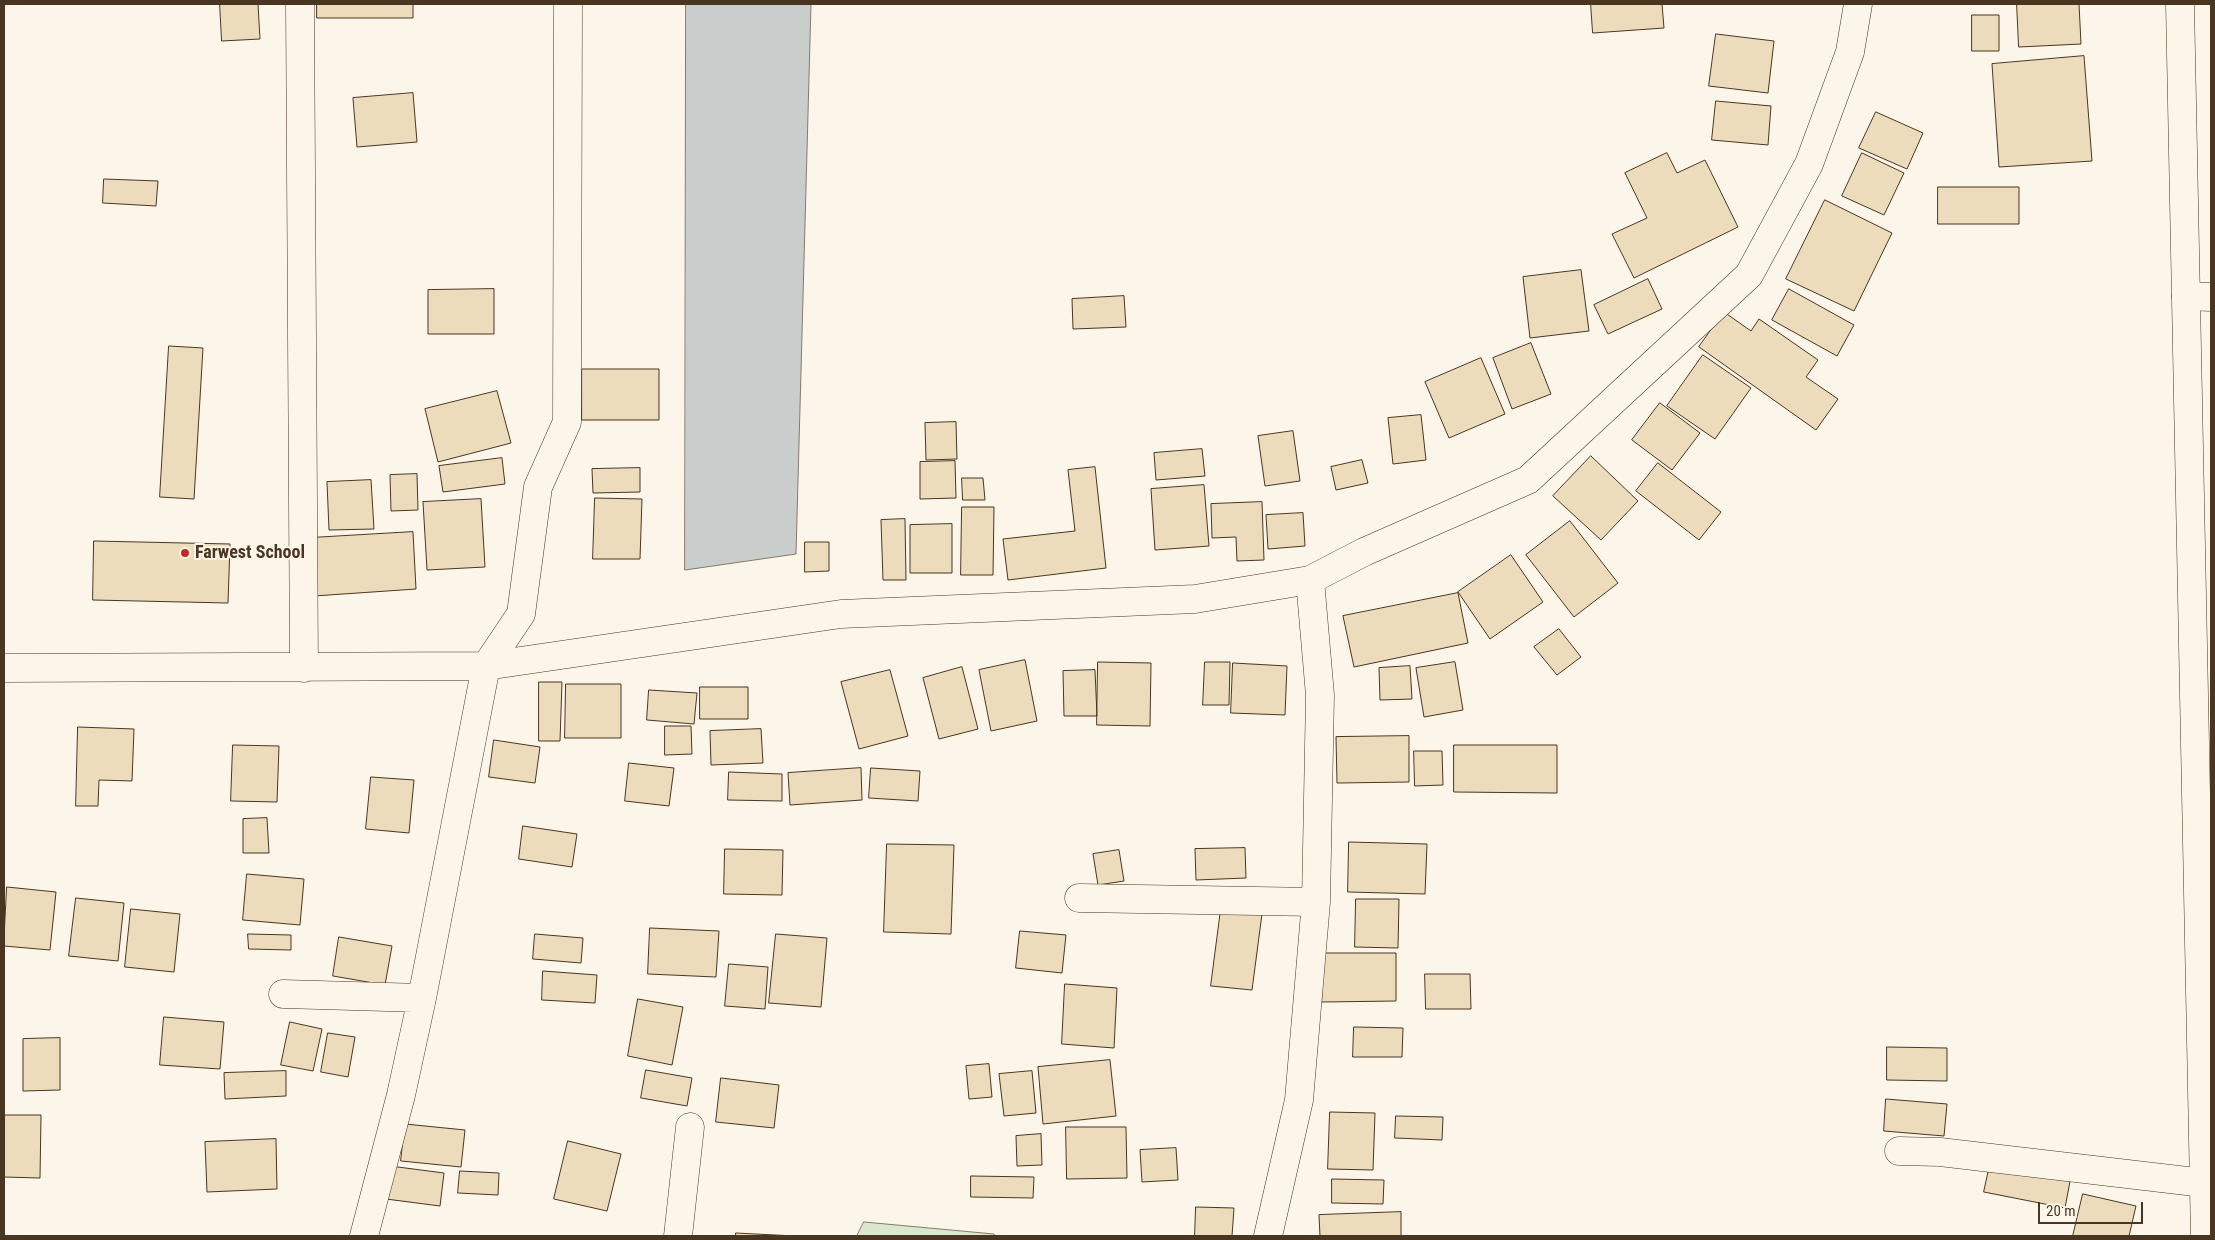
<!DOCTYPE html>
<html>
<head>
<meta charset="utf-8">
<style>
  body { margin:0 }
  #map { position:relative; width:2215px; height:1240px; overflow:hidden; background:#fbf6e9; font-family:"Roboto Condensed",sans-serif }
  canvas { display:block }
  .frame { position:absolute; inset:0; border:5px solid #4a3520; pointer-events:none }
  .scale { position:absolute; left:2038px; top:1202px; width:105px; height:22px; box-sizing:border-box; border:2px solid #4a3520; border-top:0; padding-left:6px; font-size:15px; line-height:18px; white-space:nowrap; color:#4a3520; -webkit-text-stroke:4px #fbf6e9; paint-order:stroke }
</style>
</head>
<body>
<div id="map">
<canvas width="2215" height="1240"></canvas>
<div class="frame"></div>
<div class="scale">20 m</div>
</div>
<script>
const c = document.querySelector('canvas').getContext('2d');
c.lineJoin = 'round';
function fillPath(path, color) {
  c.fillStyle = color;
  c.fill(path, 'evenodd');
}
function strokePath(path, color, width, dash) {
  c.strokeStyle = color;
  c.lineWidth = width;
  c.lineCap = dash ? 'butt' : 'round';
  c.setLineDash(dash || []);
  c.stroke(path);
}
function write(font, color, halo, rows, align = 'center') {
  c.font = font + ' "Roboto Condensed",sans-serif';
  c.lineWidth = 4;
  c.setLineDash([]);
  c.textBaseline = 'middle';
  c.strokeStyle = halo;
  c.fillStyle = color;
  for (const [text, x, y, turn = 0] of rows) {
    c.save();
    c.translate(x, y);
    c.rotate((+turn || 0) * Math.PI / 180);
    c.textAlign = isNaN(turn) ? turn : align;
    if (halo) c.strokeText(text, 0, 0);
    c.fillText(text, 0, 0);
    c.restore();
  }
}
const green = new Path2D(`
  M864,1222L994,1234L995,1236H857Z`);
fillPath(green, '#dce7d0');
strokePath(green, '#887966', 1);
const water = new Path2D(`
  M686,4H811L796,554L685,570Z`);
fillPath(water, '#c9cecd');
strokePath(water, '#887966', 1);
const building = new Path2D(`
  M220,4H258L260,39L222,41Z
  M317,4H413V18H317Z
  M1591,4H1662L1664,28L1593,33Z
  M2017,4H2079L2081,44L2019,47Z
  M1972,15H1999V51H1972Z
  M1716,34L1774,41L1768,93L1709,86Z
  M2084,56L2092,161L1999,167L1992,64Z
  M413,93L417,142L357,147L353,98Z
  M1716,101L1771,106L1768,145L1712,140Z
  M1876,112L1923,133L1907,169L1859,148Z
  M1667,153L1677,173L1705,160L1738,227L1634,278L1612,234L1647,218L1625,173Z
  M1862,153L1904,173L1884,215L1842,196Z
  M104,179L158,181L156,206L103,203Z
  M1938,187H2019V224H1938Z
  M1825,200L1892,233L1854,311L1786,279Z
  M1581,270L1589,331L1530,338L1523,277Z
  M1648,279L1662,309L1608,334L1594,305Z
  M494,289V334H428V290Z
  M1789,289L1854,325L1837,356L1772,320Z
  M1124,296L1126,327L1073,329L1072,299Z
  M1724,312L1751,331L1759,319L1818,360L1806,377L1838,399L1816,430L1699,347Z
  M1531,343L1551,394L1512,409L1493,358Z
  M169,346L203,348L194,499L160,497Z
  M1703,355L1751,388L1715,439L1667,406Z
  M1481,358L1505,414L1449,438L1425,382Z
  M582,369H659V420H582Z
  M497,391L511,443L438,462L425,409Z
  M1660,403L1700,433L1672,470L1632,440Z
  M1421,415L1426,460L1393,464L1388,418Z
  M956,422L957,459L926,460L925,423Z
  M1293,431L1300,481L1265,486L1258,436Z
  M1202,449L1205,476L1156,480L1154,453Z
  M1591,456L1638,501L1601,540L1553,496Z
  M502,458L505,484L443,492L439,466Z
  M1362,460L1368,483L1336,490L1331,467Z
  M955,461L956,498L920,499V462Z
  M1658,463L1721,512L1699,540L1636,491Z
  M1095,467L1106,568L1008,580L1003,539L1075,531L1068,470Z
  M640,468V492L593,493L592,469Z
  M417,474L418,510L391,511L390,475Z
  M962,478H983L985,500H963Z
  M371,480L374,529L329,530L327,482Z
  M1204,485L1209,546L1155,550L1151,489Z
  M595,498L642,499L640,559H593Z
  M481,499L485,567L427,570L423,502Z
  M1262,502L1264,560L1237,561L1236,537L1212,538L1211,504Z
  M962,507H994L993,575H961Z
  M1303,513L1305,546L1268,549L1266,515Z
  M905,519L906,580H883L881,520Z
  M1570,521L1618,583L1574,617L1526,555Z
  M952,524V573H910V525Z
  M413,532L416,589L314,596L310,538Z
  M94,541L230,544L228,603L93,600Z
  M805,542H829V571L805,572Z
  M1511,555L1543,602L1490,639L1458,592Z
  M1458,593L1468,643L1354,667L1343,616Z
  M1559,629L1581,657L1557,675L1534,647Z
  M1025,660L1037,721L991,731L979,670Z
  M1098,662L1151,663L1150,726L1097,725Z
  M1205,662H1230L1229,705H1203Z
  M1455,662L1463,710L1424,717L1416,668Z
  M1233,663L1287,666L1285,715L1231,713Z
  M1410,666L1412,699L1380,700L1379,668Z
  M962,667L978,729L939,739L923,678Z
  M890,670L908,736L859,749L841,682Z
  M1095,670L1097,716H1064L1063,671Z
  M539,682H562L560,741H539Z
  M566,684H621V738H565Z
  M700,687H748V719H700Z
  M649,690L697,693L694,724L647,720Z
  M665,726H691L692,754L665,755Z
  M78,727L134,729L132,781L99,780L98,806H76Z
  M761,729L763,763L711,765L710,731Z
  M1409,736V782L1337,783L1336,737Z
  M494,740L540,747L535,783L489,777Z
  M233,745L279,746L277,802L231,801Z
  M1454,745H1557V793L1454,792Z
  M1414,751H1442L1443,785L1415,786Z
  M629,763L674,768L669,806L625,801Z
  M861,768L862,800L790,805L788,773Z
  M871,768L920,771L918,801L869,798Z
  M729,772L782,774V801L728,800Z
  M371,777L414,780L409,833L366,829Z
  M267,818L269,853H243V819Z
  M523,826L577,834L572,867L519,859Z
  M1349,842L1427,844L1425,894L1348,892Z
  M887,844L954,845L951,934L884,932Z
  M1245,848L1246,878L1196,880L1195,849Z
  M725,849L783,850L782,895L724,894Z
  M1119,850L1124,881L1098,885L1093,854Z
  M247,874L304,879L300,925L243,920Z
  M7,887L56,892L50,950L4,946Z
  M76,898L124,903L118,961L69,956Z
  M1356,899H1399L1398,948L1355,947Z
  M131,909L180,914L174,972L125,967Z
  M1221,909L1262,914L1252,990L1211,986Z
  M650,928L719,931L716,977L648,974Z
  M1020,931L1066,935L1062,973L1016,968Z
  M248,934L291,935V950L249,949Z
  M535,934L583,938L581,963L533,959Z
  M776,934L827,938L821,1007L769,1003Z
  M339,937L392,946L385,985L333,976Z
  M1322,953H1396V1001L1322,1002Z
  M729,964L768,967L765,1009L725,1006Z
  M543,971L597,975L595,1003L542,1000Z
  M1425,974H1470L1471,1009H1426Z
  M1065,984L1117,988L1114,1048L1062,1044Z
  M638,999L683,1007L672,1065L628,1056Z
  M164,1017L224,1022L220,1069L160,1065Z
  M290,1022L322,1029L313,1071L281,1065Z
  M1354,1027L1403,1028L1402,1057H1353Z
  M328,1033L355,1037L348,1077L321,1072Z
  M60,1038V1090L23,1091V1039Z
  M1887,1047L1947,1048V1081L1887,1080Z
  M1110,1060L1116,1116L1043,1124L1038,1067Z
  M989,1064L992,1097L969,1099L966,1066Z
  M646,1070L692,1078L687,1106L641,1098Z
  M286,1071V1096L225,1099L224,1073Z
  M1032,1071L1036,1113L1004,1116L999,1074Z
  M721,1078L779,1085L774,1128L716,1122Z
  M1886,1099L1947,1104L1944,1136L1884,1131Z
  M1330,1112L1375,1113L1373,1170L1328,1169Z
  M5,1115H41L40,1178L4,1177Z
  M1396,1116L1443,1117L1442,1140L1395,1138Z
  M405,1124L465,1130L461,1167L401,1161Z
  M1066,1127H1126L1127,1178L1067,1179Z
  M1041,1134L1042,1165L1017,1166L1016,1136Z
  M276,1139L277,1189L207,1192L205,1142Z
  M568,1141L621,1154L607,1211L554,1199Z
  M1176,1148L1178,1180L1142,1182L1140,1150Z
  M1991,1160L2071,1176L2065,1208L1984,1192Z
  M390,1166L444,1173L440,1206L386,1199Z
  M460,1171L499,1173L498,1195L458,1193Z
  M971,1176L1034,1177L1033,1198L971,1197Z
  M1332,1179L1384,1180L1383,1204L1332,1203Z
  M2083,1194L2136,1206L2129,1236H2073Z
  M1196,1207L1234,1208L1232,1236H1195Z
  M1401,1212V1236H1320L1319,1215Z
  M736,1233L795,1236H736Z`);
fillPath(building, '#ecdcbc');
strokePath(building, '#4a3520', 1);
const minor = new Path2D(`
  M300,4L304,668
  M2186,296L2211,297
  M4,668L486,666L841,614L1195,599L1310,580L1364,552L1528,480L1749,275L1809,164L1850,52L1858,4
  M1079,898L1316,902
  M283,994L422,998
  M1899,1151L1940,1152L2204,1183
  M364,1236L401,1095L422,998L486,666L521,614L538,487L567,422L568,4
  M678,1236L690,1127
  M1268,1236L1299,1100L1316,902L1320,695L1310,580`);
const tertiary = new Path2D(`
  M2180,4L2205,1236`);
strokePath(minor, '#4a3520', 29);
strokePath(tertiary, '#4a3520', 29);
strokePath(minor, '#fbf6e9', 28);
strokePath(tertiary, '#fbf6e9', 28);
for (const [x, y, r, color] of [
  [185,553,5,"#c62828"]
]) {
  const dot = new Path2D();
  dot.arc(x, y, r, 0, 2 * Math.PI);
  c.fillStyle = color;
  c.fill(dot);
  strokePath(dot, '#fbf6e9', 2);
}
write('bold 18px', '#4a3520', '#fbf6e9', [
  ["Farwest School",195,553]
], 'left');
</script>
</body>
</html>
